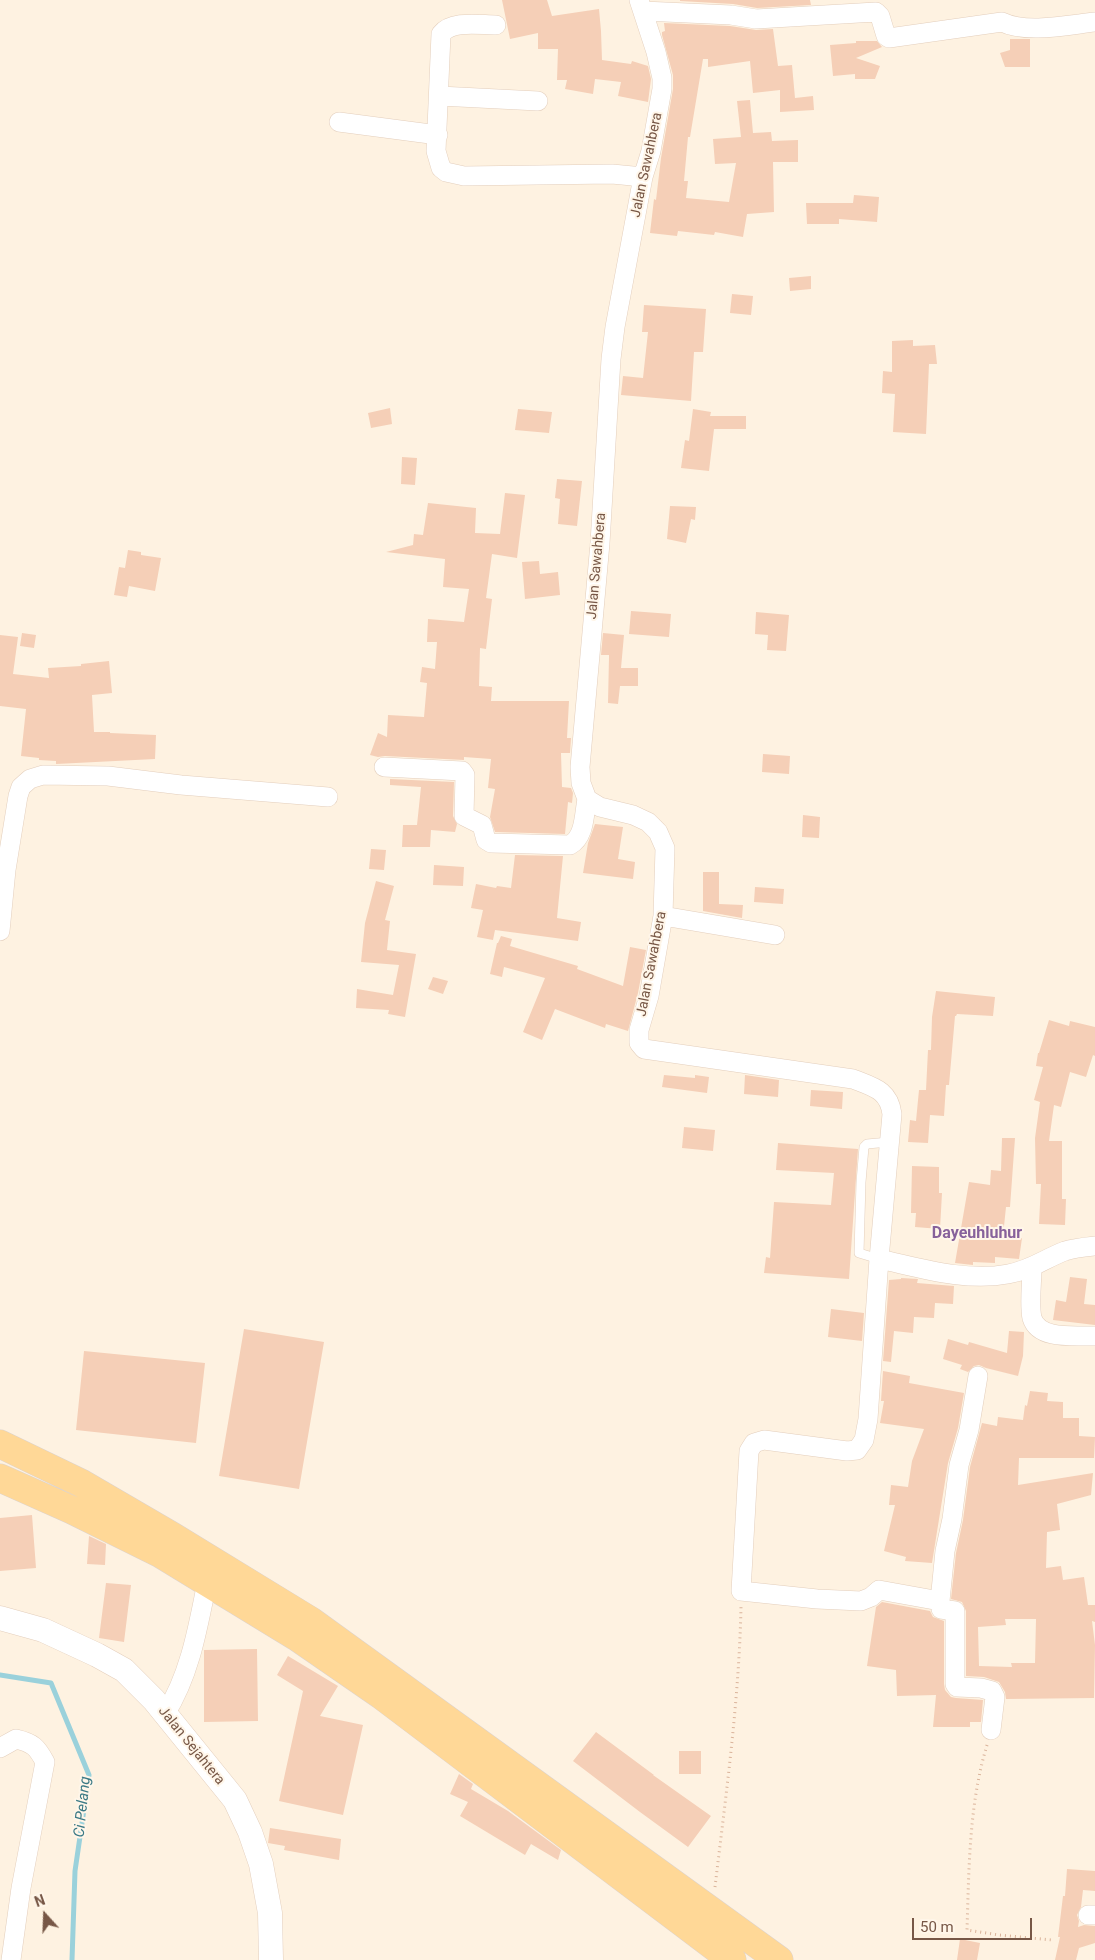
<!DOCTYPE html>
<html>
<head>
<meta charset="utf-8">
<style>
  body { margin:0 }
  #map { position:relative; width:1095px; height:1960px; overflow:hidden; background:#fef2e1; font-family:Roboto,sans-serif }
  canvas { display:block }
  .north { position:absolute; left:20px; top:1890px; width:50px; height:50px; -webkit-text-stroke:4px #fff6e9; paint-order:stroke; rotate:340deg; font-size:14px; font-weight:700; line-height:20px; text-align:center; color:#775746 }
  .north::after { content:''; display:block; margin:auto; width:18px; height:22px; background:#775746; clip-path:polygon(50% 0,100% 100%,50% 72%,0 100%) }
  .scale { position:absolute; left:912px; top:1918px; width:120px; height:22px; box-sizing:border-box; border:2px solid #775746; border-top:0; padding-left:6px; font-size:15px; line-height:18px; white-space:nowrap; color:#775746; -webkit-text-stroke:4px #fff6e9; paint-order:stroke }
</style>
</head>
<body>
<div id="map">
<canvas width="1095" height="1960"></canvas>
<div class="north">N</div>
<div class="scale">50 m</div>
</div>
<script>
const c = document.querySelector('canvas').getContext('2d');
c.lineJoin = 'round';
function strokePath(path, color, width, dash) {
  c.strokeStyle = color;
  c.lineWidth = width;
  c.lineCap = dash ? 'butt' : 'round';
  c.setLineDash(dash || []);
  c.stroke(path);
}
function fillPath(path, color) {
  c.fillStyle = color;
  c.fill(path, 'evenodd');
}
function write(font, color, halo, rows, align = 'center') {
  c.font = font + ' Roboto,sans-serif';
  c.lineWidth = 4;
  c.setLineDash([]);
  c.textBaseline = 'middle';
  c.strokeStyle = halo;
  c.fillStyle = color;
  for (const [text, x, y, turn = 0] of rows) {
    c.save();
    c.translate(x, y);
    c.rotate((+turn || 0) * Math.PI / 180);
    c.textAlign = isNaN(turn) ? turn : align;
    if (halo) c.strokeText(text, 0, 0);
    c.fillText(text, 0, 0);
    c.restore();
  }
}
strokePath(new Path2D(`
  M0,1675L51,1683L89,1775L75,1871L72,1960`), '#9ad1db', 5);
fillPath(new Path2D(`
  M502,0H547L552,16L599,9L601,31L602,60L631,64L632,61L648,66L651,79L648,102L618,96L621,82L595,79L593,94L565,89L567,80H557L558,49H538V33L510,39Z
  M680,0H810L811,5L757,8L733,4L680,1Z
  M664,23L730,26L756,30L773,29L778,66L792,65L795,98L813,96L814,110L780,112V90L753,93L750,61L708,67V59H703L690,137H688L684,181H688L686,198L729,202L736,163L715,164L713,139L741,137L737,101L750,100L753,133L771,132L772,141L798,140V162H773L774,212L747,214L743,237L715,232L714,235L678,231L677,236L650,233L654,199L656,200L661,158L673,89V75L662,35V32L665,31Z
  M1010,39H1030V67H1005L1000,53L1010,50Z
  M856,41H877L882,47L856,58L880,66L875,79H855V74L833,76L830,45L856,43Z
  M854,195L879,197L877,222L839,219V224H807L806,203H853Z
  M811,276V289L790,291L789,278Z
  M732,294L753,296L751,315L730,313Z
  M644,305L706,309L703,352H694L691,401L621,395L623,376L643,378L648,332H642Z
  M913,340V346L935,345L937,364H929L926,434L893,432L895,394L882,393L883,371L892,372V341Z
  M390,408L392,424L371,428L368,413Z
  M518,409L552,412L549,433L515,430Z
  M693,409L711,412L710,416H746V429H714L709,471L681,468L685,440L689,441Z
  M402,457L417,458L415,485L401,484Z
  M557,479L582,481L577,526L558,524L560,499L555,498Z
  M505,493L525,495L519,542L517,558L492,554L486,598L492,599L486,649L480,648L479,686L492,687L491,701H569L567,738H571L570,753H561L562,787L571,788L573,793L572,803L568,802L565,834L495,832L490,817L495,789L488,788L491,759L464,757V760L385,756L378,757L370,755L378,733L387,737L388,715L424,717L427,683L420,682L422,667L435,669L437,642H427L428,619L464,622L469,589L443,587L445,559L386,552L413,545L414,534L423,535L428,503L476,508L475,533L500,534Z
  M670,506L696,507L695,520L691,519L686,543L667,539Z
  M128,550L141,552V555L161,558L155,591L129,586L127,597L114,595L119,567L125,568Z
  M539,561L540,574L558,572L560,595L525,599L522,562Z
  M631,611L671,614L669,637L629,634Z
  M756,612L789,615L786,651L767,650L768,635L755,634Z
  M22,633L36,635L34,648L20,646Z
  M603,633L624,635L621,668H638V686H620L618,704L608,703L609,657V655H601Z
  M0,635L18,637L13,674L49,678L48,668L81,666V664L109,661L112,693L92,695L94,732H110V733L156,735L155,759L56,764V761L39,760V758L21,756L26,709L0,706Z
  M763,754L790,756L789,774L762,772Z
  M390,779L454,782L453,816L457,824L455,832L431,830L430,847H402L403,825H417L421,787L390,785Z
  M803,815L820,817L819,838L802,837Z
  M595,824L623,827L618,859L635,862L633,879L583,873L588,843Z
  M371,849L386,850L384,870L369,869Z
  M515,855L563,856L557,918L581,922L578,941L495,930L493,940L477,937L483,910L471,908L476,884L496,888L497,886L511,888Z
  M434,865L464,867L463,886L433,885Z
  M703,872H719V904L743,905L742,918L703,911Z
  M376,881L394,886L385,920L390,921L387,950L416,954L405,1017L388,1014L389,1010L356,1008L357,989L393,995L399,965L361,962L365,923Z
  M755,887L784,889L783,904L754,902Z
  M501,936L512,939L510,946L578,966L577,969L623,986L630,947L646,950L638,993L628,1031L606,1024L605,1028L555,1009L542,1040L523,1032L545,978L504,967L502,977L490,974L497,943H498Z
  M433,977L448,981L443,994L428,989Z
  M936,991L995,997L993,1016L957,1014L956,1016H955L949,1085H946L944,1116L930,1115L928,1143L908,1142L910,1120L916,1121L919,1090H926L928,1050H931L932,1017Z
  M1049,1020L1069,1026L1070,1021L1095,1027V1056L1093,1055L1086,1077L1070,1072L1061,1107L1054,1105L1049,1141H1062V1199H1066L1065,1225L1039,1224L1041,1184H1036L1035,1138L1040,1102L1034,1100L1043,1067L1036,1066L1038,1053H1039Z
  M664,1075L695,1078V1075L709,1077L707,1093L662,1087Z
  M745,1075L779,1080L778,1097L744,1094Z
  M811,1090L843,1092L842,1109L810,1106Z
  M684,1127L715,1130L713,1151L682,1148Z
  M1002,1138H1015L1010,1207H1006L1003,1236L1022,1238L1019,1259L995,1257V1263L973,1262V1265L955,1263L969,1182L990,1185L991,1170L1001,1171Z
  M778,1143L858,1149L849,1279L764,1273L766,1257L770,1258L774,1202L831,1205L834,1173L776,1170Z
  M912,1166L939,1167V1193H942L940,1229L915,1227L916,1213H911Z
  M1070,1277L1087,1279L1084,1304L1095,1305V1325L1053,1320L1056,1300L1066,1302Z
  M901,1278L918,1279L917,1283L954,1286L953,1304L935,1303L934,1318L914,1317L913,1333L894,1331L891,1362L883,1361L889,1280L901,1279Z
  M831,1309L864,1313L862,1341L828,1337Z
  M244,1329L324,1342L299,1489L219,1476Z
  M1009,1331L1024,1332L1023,1356L1018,1376L986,1368L979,1365L974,1366L968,1372L960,1369L962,1365L943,1359L948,1339L968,1345L969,1342L1007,1353Z
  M84,1351L205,1363L196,1443L76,1430Z
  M883,1371L910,1376L909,1383L964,1393L958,1428L948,1463L932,1563L905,1561L906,1557L884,1551L895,1505H889L891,1485L908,1487L912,1461L924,1429L880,1423L884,1401H881Z
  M1030,1391L1048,1393L1047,1401L1063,1402V1418H1079V1436L1095,1437L1094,1458H1019L1018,1485L1093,1473L1091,1495L1057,1504L1060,1530L1047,1532L1046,1568L1061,1566L1063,1580L1084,1577L1088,1605H1095V1622L1092,1621L1095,1645L1094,1698L1006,1699L1005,1692L999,1682L984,1677L966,1676V1611L962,1602L951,1599L956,1553L963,1520L970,1467L982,1423L997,1426L998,1417L1023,1420L1025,1405L1027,1406ZM1005,1619H1036L1035,1663H1011L1012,1667L979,1666L978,1627L1006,1625Z
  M32,1515L36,1568L0,1571V1518Z
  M89,1536L106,1544L105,1565L87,1564Z
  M106,1583L131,1585L124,1642L99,1638Z
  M882,1602L930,1611L933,1617L944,1621V1684L945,1690L951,1697L956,1698L983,1700L981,1722H970V1727H933L936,1695L897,1696L896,1670L867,1666L876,1607Z
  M257,1649L258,1721L204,1722V1650Z
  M288,1656L338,1686L320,1716L363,1725L343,1815L279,1801L303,1691L277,1675Z
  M596,1732L654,1775H653L711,1816L688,1847L640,1812L573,1761Z
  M679,1751H701V1774H679Z
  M459,1774L473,1784L471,1789L508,1811L561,1850L558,1860L531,1844L525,1855L460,1816L468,1802L450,1794Z
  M270,1828L341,1839L339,1860L284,1850L285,1846L268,1843Z
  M1067,1869L1095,1871V1891L1083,1890L1081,1907L1077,1915L1079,1921L1078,1927L1084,1925L1095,1926V1943L1079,1948L1076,1960H1055L1060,1937H1058L1063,1896H1065Z
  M960,1939L980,1943L977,1960H957Z`), '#f5cfb7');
const service = new Path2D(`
  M879,1259L859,1253L861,1182L864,1147L867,1144L889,1142`);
const minor = new Path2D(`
  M639,0L656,52L662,78V89L651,151L643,177L615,327L611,359L600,543L580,767L581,783L587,799L600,807L633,815L648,822L658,832L665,848L663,916L649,996L639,1030V1043L644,1049L853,1079C873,1087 889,1090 892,1114L879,1259C921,1268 965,1282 1008,1274C1031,1270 1044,1259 1065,1251C1074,1248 1085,1247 1095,1246
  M643,11L731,15L756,19L876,12L880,16L886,36L889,38L1002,22C1026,34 1068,25 1095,22
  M496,25C479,25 452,20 441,34L436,151L441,168L446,172L464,176L612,174L643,177
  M439,96L538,101
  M339,122L438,135
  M384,767L462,771L465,775L464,816L482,825L486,840L491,843L570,845C585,837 584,814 587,799
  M663,916L775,935
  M0,931L6,870L18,796L21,787L30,779L43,775L108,776L181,785L328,797
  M879,1259L868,1419L864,1440L857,1450L847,1451L764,1440L754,1443L749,1451L741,1591L817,1599L861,1601L871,1597L879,1590L940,1601
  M1032,1268C1032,1282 1029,1305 1032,1318C1039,1341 1077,1335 1095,1336
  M978,1376L969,1430L959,1465L952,1519L945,1551L940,1601L941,1609L955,1611V1684L957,1687L981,1688L992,1691L995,1697L991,1730
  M165,1714C190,1675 198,1627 207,1582
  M0,1748L16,1739C33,1743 37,1747 45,1762L21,1888L11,1960
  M1088,1915H1095`);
const tertiary = new Path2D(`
  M0,1618L43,1630L97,1655L124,1670L154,1700L235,1800L250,1832L261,1864L270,1913L271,1960`);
const primary = new Path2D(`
  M0,1444L81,1483L172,1536L311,1621L779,1960
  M0,1478L72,1510L161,1554L297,1637L381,1695L732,1960`);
strokePath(service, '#e3cebc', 10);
strokePath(minor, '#e3cebc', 20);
strokePath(tertiary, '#e3cebc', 25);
strokePath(primary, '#dcd3cf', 29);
strokePath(new Path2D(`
  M987,1745C969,1804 969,1868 967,1930L999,1935L1052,1940
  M715,1887C726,1794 739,1701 741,1607`), '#dab39a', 3, [1, 4]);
strokePath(service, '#fff', 9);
strokePath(minor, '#fff', 19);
strokePath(tertiary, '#fff', 24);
strokePath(primary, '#ffd897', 28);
write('14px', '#775746', '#fff6e9', [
  ["Jalan Sawahbera",647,165,-78],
  ["Jalan Sawahbera",597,566,-85],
  ["Jalan Sawahbera",652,964,-79],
  ["Jalan Sejahtera",191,1746,51]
]);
write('italic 15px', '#3b7985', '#fff6e9', [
  ["Ci Pelang",83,1807,-84]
]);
write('bold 16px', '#87619b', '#fff6e9', [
  ["Dayeuhluhur",977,1234]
]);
</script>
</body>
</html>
